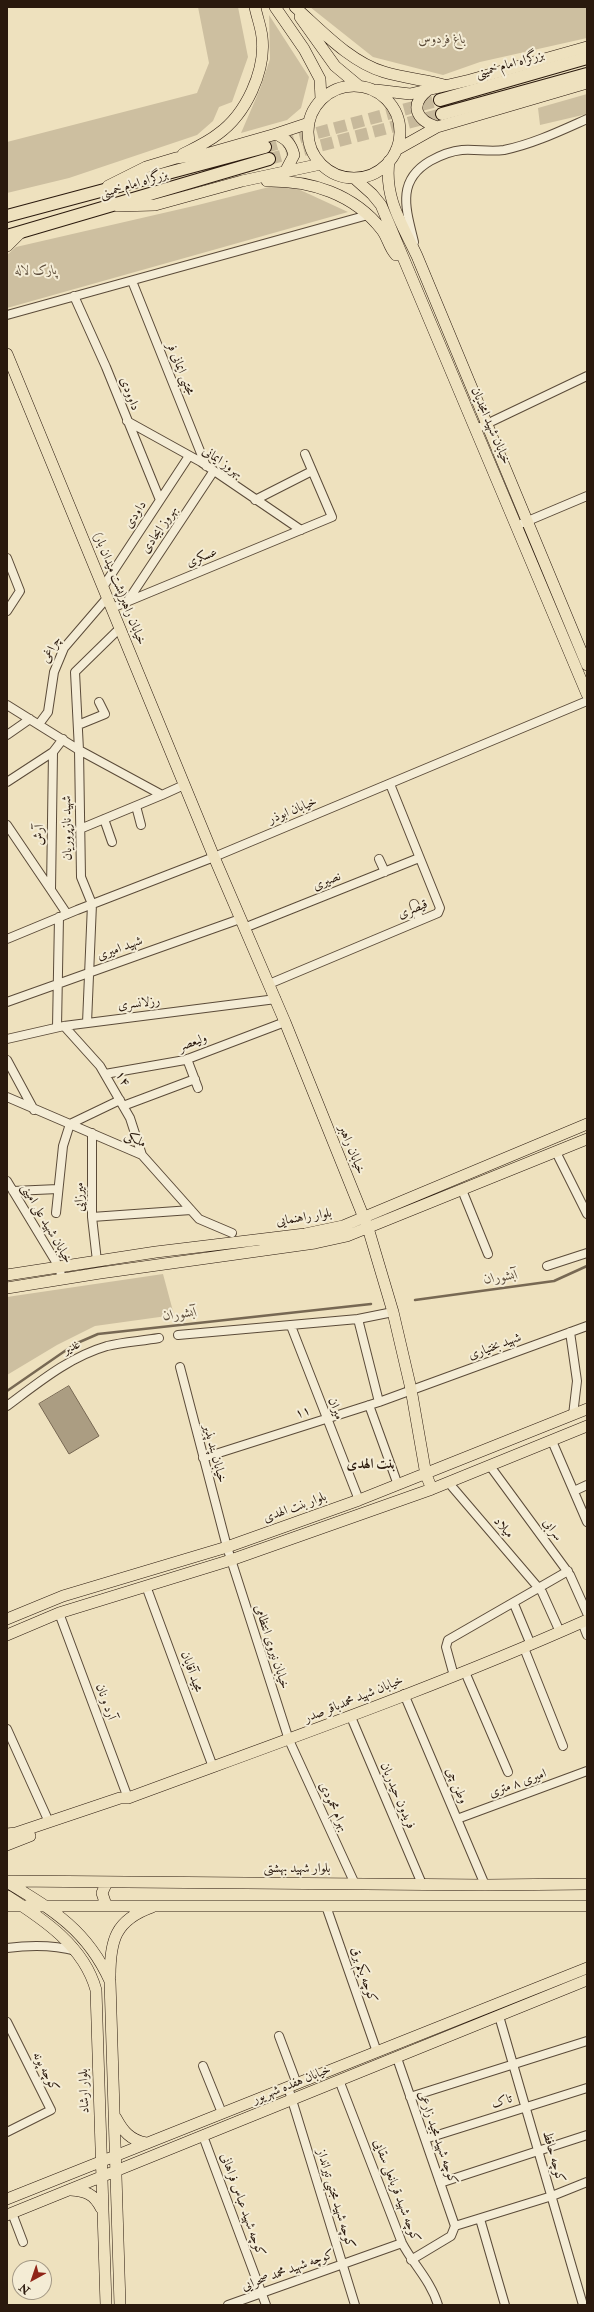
<!DOCTYPE html>
<html>
<head>
<meta charset="utf-8">
<style>
  body { margin:0 }
  #map { position:relative; width:594px; height:2312px; overflow:hidden; background:#eee1be; font-family:"IM FELL Double Pica",serif }
  canvas { display:block }
  .frame { position:absolute; inset:0; border:8px solid #2a190d; pointer-events:none }
  .north { position:absolute; left:12px; top:2260px; width:40px; height:40px; box-sizing:border-box; background:#f4ecd5; border:1px solid #a39885; border-radius:50%; rotate:220deg; font-size:11px; font-weight:700; line-height:16px; text-align:center; color:#2a190d }
  .north::after { content:''; display:block; margin:auto; width:14px; height:18px; background:#8f2418; clip-path:polygon(50% 0,100% 100%,50% 72%,0 100%) }
</style>
</head>
<body>
<div id="map">
<canvas width="594" height="2312"></canvas>
<div class="frame"></div>
<div class="north">N</div>
</div>
<script>
const c = document.querySelector('canvas').getContext('2d');
c.lineJoin = 'round';
function fillPath(path, color) {
  c.fillStyle = color;
  c.fill(path, 'evenodd');
}
function strokePath(path, color, width, dash) {
  c.strokeStyle = color;
  c.lineWidth = width;
  c.lineCap = dash ? 'butt' : 'round';
  c.setLineDash(dash || []);
  c.stroke(path);
}
function write(font, color, halo, rows, align = 'center') {
  c.font = font + ' "IM FELL Double Pica",Amiri,serif';
  c.lineWidth = 4;
  c.setLineDash([]);
  c.textBaseline = 'middle';
  c.strokeStyle = halo;
  c.fillStyle = color;
  for (const [text, x, y, turn = 0] of rows) {
    c.save();
    c.translate(x, y);
    c.rotate((+turn || 0) * Math.PI / 180);
    c.textAlign = isNaN(turn) ? turn : align;
    if (halo) c.strokeText(text, 0, 0);
    c.fillText(text, 0, 0);
    c.restore();
  }
}
fillPath(new Path2D(`
  M198,7H238L248,57L232,102L219,107L213,121L197,135L69,178L7,193V142L197,93L209,63Z
  M310,7H587V38L480,62L443,75L373,57Z
  M269,15L309,77L301,108L287,120L241,133L260,89L270,59Z
  M587,94V114L540,125L538,108Z
  M285,183L348,212L7,308V255L16,247L198,205Z
  M163,1274L174,1315L95,1326L57,1345L7,1375V1297Z`), '#cdbfa0');
const water = new Path2D(`
  M69,1386L99,1436L69,1454L39,1404Z`);
fillPath(water, '#ab9d82');
strokePath(water, '#776853', 1);
strokePath(new Path2D(`
  M415,1300L554,1281L587,1266
  M7,1391L75,1344L98,1334L371,1304`), '#776853', 2.5);
strokePath(new Path2D(`
  M265,147L440,100
  M269,159L442,114`), '#c7b99b', 12, [12, 6]);
const minor = new Path2D(`
  M414,242C406,209 396,181 430,161C439,156 451,151 462,150C476,149 490,152 504,150C533,144 560,131 587,119
  M132,281L206,466
  M74,296L106,367L160,500
  M7,315L368,215
  M127,421L201,462L301,530
  M476,429L587,376
  M255,500L312,471
  M523,523L587,496
  M7,558L20,591L7,611
  M103,587L189,456
  M127,602L213,472
  M112,608L332,517L305,454
  M7,705L79,750L162,795L184,785
  M39,724L48,712L54,672L64,648L107,598
  M78,725L105,714L99,702
  M7,735L30,719
  M53,752L51,890L67,914
  M7,782L53,752L63,739
  M136,806L141,825
  M104,819L112,842
  M7,825L51,890
  M80,829L162,795
  M379,859L385,872
  M414,904L420,920
  M244,928L419,858
  M7,939L77,910L214,857L587,701
  M269,984L438,913L440,908L390,784
  M7,1002L240,919
  M87,1023L92,904L81,877L79,750L75,672L120,628
  M64,1026L100,1066L130,1118L142,1155
  M57,1027L59,917
  M7,1039L64,1026L276,999
  M187,1059L198,1088
  M7,1060L34,1110
  M105,1074L185,1060L285,1022
  M7,1097L142,1155L199,1219L232,1233
  M123,1106L195,1079
  M92,1133V1217L97,1261
  M556,1152L587,1214
  M7,1181L59,1267L62,1279
  M462,1190L488,1254
  M13,1191L58,1189
  M56,1213L63,1146L70,1124L120,1100
  M92,1217L191,1210
  M547,1266L587,1253
  M358,1319L379,1402
  M291,1326L359,1500
  M570,1332L577,1381L573,1415
  M178,1335L358,1319L393,1312
  M180,1367L227,1547L289,1740L355,1884
  M369,1405L398,1485
  M7,1406C38,1383 69,1357 107,1346C123,1342 142,1341 159,1338
  M552,1441L587,1522
  M203,1458L379,1402L587,1326
  M490,1466L570,1575L587,1613
  M448,1482L542,1592L560,1632
  M574,1491L587,1485
  M146,1586L213,1767
  M514,1604L531,1645
  M59,1613L128,1798
  M582,1622L587,1635
  M524,1648L563,1746
  M465,1672L508,1772
  M454,1676L446,1647L448,1640L568,1571
  M404,1694L485,1885
  M351,1717L422,1884
  M7,1729L49,1822
  M457,1819L587,1771
  M326,1906L377,2052
  M7,1948C29,1945 55,1945 76,1951
  M499,2016L583,2305
  M7,2022L51,2110L7,2132
  M279,2036L297,2084
  M397,2058L455,2226
  M203,2066L222,2113
  M339,2080L402,2243C413,2264 431,2281 438,2305
  M288,2087L355,2305
  M410,2097L587,2041
  M203,2136L266,2305
  M425,2139L587,2088
  M440,2183L587,2135
  M12,2213L23,2242
  M480,2219L505,2305
  M455,2226L552,2196L587,2182
  M411,2260L451,2236L455,2226
  M228,2305L402,2243`);
const major = new Path2D(`
  M275,7L304,49L320,79L321,99
  M295,7C321,30 350,62 384,72C404,78 425,80 444,85
  M300,17L335,66L359,86
  M308 132a46 46 0 1 1 92 0a46 46 0 1 1-92 0Z
  M376,90L410,94L470,80L587,47
  M428,90C409,105 416,120 437,127
  M276,134C286,139 291,143 294,155L285,172
  M396,150L437,127L587,83
  M183,154C195,148 208,142 218,134C246,114 266,71 262,37C261,27 257,17 255,7
  M389,161C384,198 402,224 417,256L587,665
  M354,178L372,194L381,205L587,694
  M267,181C310,180 354,194 382,230C388,238 389,248 396,255
  M108,186L146,167L176,158L206,154L276,134L309,123
  M118,206L155,205L242,181L321,164
  M7,246L20,233
  M7,354L214,857L285,1022L368,1228L393,1312L411,1389L426,1475L432,1489
  M7,1275L156,1252L305,1234L343,1226L587,1124
  M7,1288L100,1273L315,1243L347,1236L587,1139
  M7,1619L63,1596L227,1547L359,1500L587,1409
  M7,1635L59,1613L231,1560L432,1489L587,1426
  M7,1834L16,1833L120,1798H128C282,1741 437,1687 587,1620
  M7,1845L30,1836
  M7,1881L485,1885L587,1884
  M7,1882C53,1910 87,1930 110,1981L120,2305
  M7,1896C43,1919 84,1946 96,1990L106,2305
  M106,1905L102,1893L107,1882
  M7,1906H587
  M110,1976C110,1941 115,1920 152,1907
  M116,2118C123,2131 130,2140 146,2143
  M71,2190C86,2191 94,2194 101,2208
  M7,2199L587,1968
  M7,2215L587,1980`);
const highway = new Path2D(`
  M440,100L587,58
  M442,114L587,74
  M7,216L265,147
  M7,236L269,159`);
strokePath(minor, '#5b4b39', 10);
strokePath(major, '#2a190d', 12);
strokePath(highway, '#2a190d', 14);
strokePath(minor, '#f4ecd5', 8);
strokePath(major, '#eee1be', 11);
strokePath(highway, '#eee1be', 12);
write('italic 13px', '#5b4b39', '#f4ecd5', [
  ["باغ فردوس",442,40],
  ["پارک لاله",36,271]
]);
write('13px', '#2a190d', '#f4ecd5', [
  ["بزرگراه امام خمینی",510,65,-16],
  ["بزرگراه امام خمینی",134,185,-17],
  ["مجتبی ایمانی فر",180,369,68],
  ["داوودی",129,394,69],
  ["خیابان شهید امجدیان",490,426,67],
  ["بهروز ایمانی",222,463,34],
  ["داودی",136,515,-57],
  ["بهروز ایجادی",160,530,-56],
  ["عسکری",202,558,-22],
  ["خیابان راهبر(پشت میدان بار)",119,589,68],
  ["چراغی",52,650,-62],
  ["خیابان ابوذر",293,811,-22],
  ["شهید نازپروریان",68,828,-91],
  ["آرش",40,835,-89],
  ["نصیری",327,882,-22],
  ["قیصری",413,910,-22],
  ["شهید امیری",120,949,-20],
  ["رزلانسری",139,1004,-7],
  ["ولیعصر",193,1043,-20],
  ["۱۴",122,1079,60],
  ["ملکی",135,1140,27],
  ["خیابان راهبر",351,1150,68],
  ["میرزایی",80,1197,-90],
  ["بلوار راهنمایی",304,1218,-9],
  ["خیابان شهید علی امینی",46,1224,60],
  ["شهید بختیاری",495,1347,-20],
  ["غدیر",72,1348,-26],
  ["میران",335,1409,69],
  ["۱۱",303,1413,-18],
  ["خیابان پند پذیر",214,1454,75],
  ["بلوار بنت الهدی",295,1508,-20],
  ["میلاد",503,1528,49],
  ["سرابی",552,1530,54],
  ["خیابان نیروی انتظامی",271,1647,72],
  ["مجید آقایان",191,1672,70],
  ["خیابان شهید محمدباقر صدر",354,1700,-22],
  ["آرد و نان",105,1702,70],
  ["امیری ۸ متری",518,1784,-20],
  ["وطن چی",456,1786,67],
  ["فریدون حیدریان",397,1796,67],
  ["بهرام محمودی",333,1807,65],
  ["بلوار شهید بهشتی",297,1869],
  ["کوچه یکم برق",363,1975,71],
  ["کوچه پونه",45,2072,63],
  ["خیابان هفده شهریور",292,2085,-22],
  ["بلوار ارشاد",85,2091,-92],
  ["تاک",502,2102,-17],
  ["کوچه شهید مجید زارعی",437,2138,71],
  ["کوچه حافظ",553,2157,74],
  ["کوچه شهید قربانعلی سقایی",396,2191,69],
  ["کوچه شهید مجتبی تیرانداز",335,2199,73],
  ["کوچه شهید عباس فراهانی",242,2205,70],
  ["کوچه شهید محمد صحرایی",288,2271,-20]
]);
write('italic 14px', '#5e4e3c', '#f4ecd5', [
  ["آبشوران",501,1278,-8],
  ["آبشوران",180,1315,-6]
]);
write('bold 14px', '#2a190d', '#f4ecd5', [
  ["بنت الهدی",371,1465]
]);
</script>
</body>
</html>
